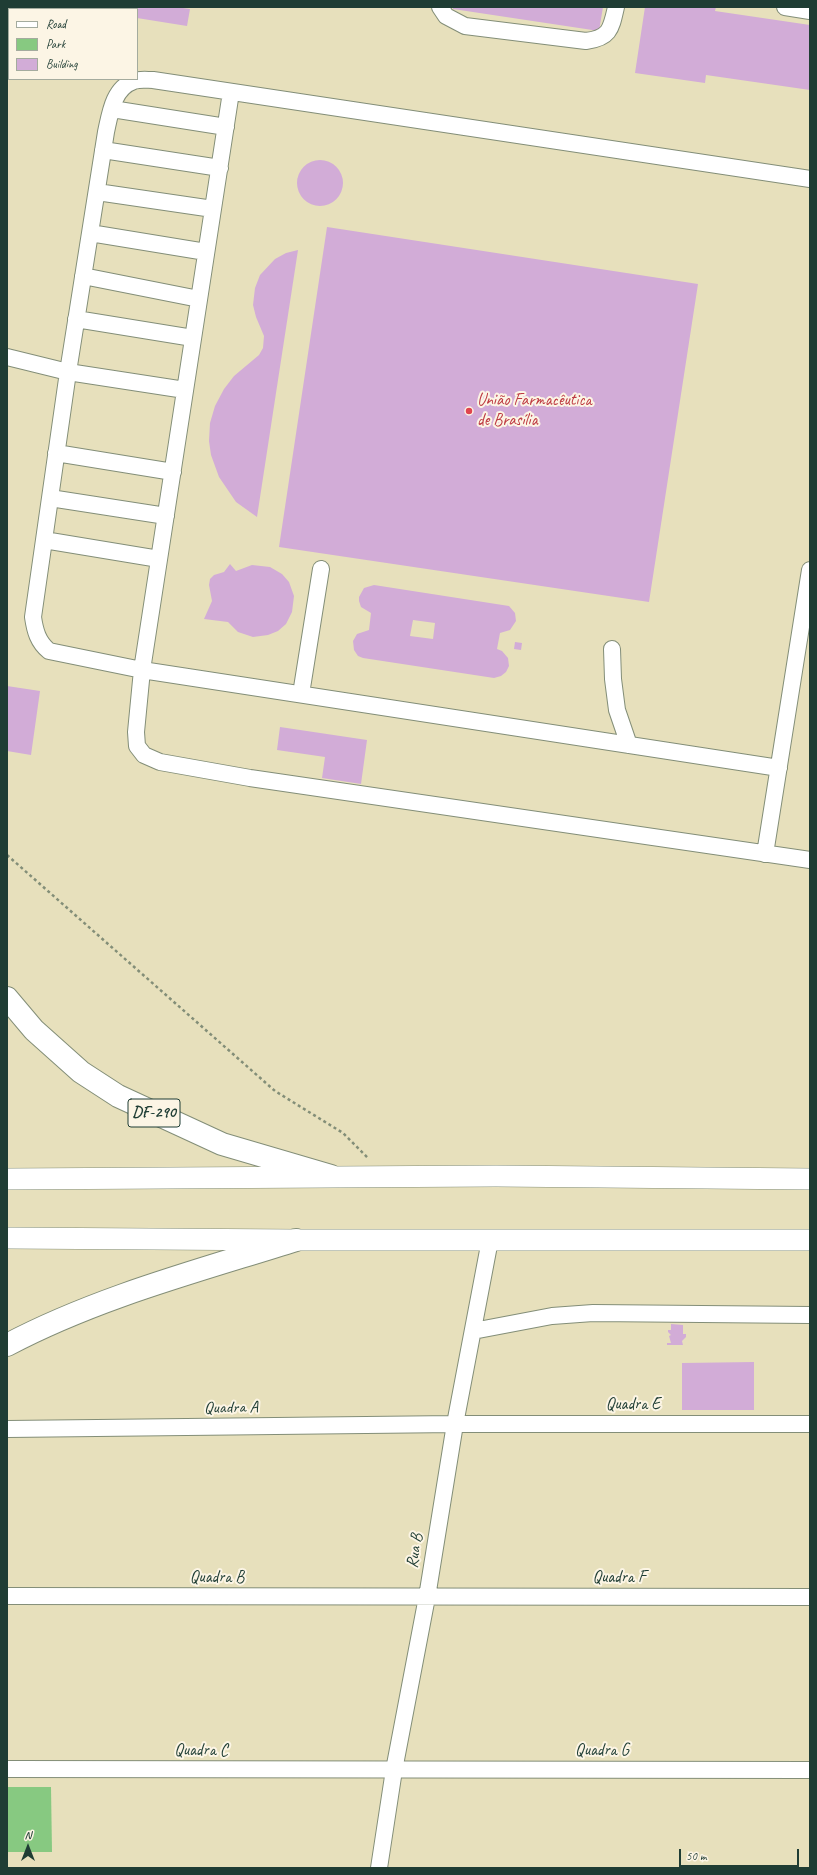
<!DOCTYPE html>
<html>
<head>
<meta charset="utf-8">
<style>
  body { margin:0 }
  #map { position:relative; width:817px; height:1875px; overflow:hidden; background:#e7e0bc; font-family:Caveat,sans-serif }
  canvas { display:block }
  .frame { position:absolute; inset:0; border:8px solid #1f3d34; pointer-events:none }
  .legend { position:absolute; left:8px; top:8px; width:130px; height:72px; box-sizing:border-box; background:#fcf5e5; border:1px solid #a4ab9e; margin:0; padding:5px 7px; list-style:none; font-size:12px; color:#1f3d34 }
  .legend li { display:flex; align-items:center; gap:8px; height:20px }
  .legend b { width:20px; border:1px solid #a4ab9e }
  .north { position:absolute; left:8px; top:1827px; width:40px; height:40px; -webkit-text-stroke:3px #fcf5e5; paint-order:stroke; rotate:0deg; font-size:11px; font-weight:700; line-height:16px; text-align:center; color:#1f3d34 }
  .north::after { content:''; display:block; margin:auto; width:14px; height:18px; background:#1f3d34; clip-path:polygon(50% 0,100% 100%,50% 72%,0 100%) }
  .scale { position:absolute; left:679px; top:1849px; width:120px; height:18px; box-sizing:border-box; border:2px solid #1f3d34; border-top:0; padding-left:5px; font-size:12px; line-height:14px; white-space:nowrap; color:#1f3d34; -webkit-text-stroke:3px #fcf5e5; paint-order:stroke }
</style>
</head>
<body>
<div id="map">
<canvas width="817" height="1875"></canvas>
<div class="frame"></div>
<ul class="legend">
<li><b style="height:5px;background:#fff"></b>Road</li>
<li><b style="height:11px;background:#87c981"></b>Park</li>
<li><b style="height:11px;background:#d2acd7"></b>Building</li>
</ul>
<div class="north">N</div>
<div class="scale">50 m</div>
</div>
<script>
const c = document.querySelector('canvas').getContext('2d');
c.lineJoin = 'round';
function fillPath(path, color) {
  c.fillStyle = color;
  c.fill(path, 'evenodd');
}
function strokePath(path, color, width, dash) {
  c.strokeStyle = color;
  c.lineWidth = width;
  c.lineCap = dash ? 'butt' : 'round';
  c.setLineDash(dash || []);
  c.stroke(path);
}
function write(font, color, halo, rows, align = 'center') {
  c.font = font + ' Caveat,sans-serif';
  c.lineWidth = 4;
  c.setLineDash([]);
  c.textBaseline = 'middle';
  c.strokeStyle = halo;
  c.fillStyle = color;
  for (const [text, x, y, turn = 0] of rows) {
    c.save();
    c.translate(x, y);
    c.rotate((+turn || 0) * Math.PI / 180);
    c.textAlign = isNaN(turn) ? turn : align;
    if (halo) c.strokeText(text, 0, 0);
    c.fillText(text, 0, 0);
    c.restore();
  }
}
fillPath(new Path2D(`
  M7,1787H51L52,1852H7Z`), '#87c981');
fillPath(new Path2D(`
  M103,7H176L190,9L187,26L137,18V9H102Z
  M453,7H603L599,31L453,9Z
  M645,7H716L715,11L810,25V90L706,75L705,83L635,73Z
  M297 183a23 23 0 1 1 46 0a23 23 0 1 1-46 0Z
  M327,227L698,284L649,602L279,547Z
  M298,250L276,393L257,517L236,502L219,477L211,455L209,441L210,423L215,406L224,389L234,376L259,355L263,348L264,336L256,317L253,305L255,288L260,275L275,259L286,253Z
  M230,564L236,571L252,565L270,567L282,574L289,582L294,596L292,612L286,624L278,631L268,635L253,637L238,632L228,622L204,619L212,601L209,585L210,579L214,575L224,572Z
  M374,585L509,606L515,613L516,621L510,630L500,633L497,649L502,651L508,658L509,666L506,672L501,676L494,678L363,658L358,656L354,650L353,641L357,634L369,630L371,613L361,607L359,601V597L364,588ZM413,620L435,623L433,639L410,636Z
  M515,642L522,643L521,650L514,649Z
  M7,686L40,691L31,755L7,751Z
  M280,727L367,740L361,784L322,778L325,757L277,750Z
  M671,1324L683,1325V1334H686V1337L682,1341L683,1345H667V1343H671L669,1336L671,1335L668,1332V1330H671Z
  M754,1362V1410H682V1363Z`), '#d2acd7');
const minor = new Path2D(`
  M440,7L446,16L465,26L586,41C610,38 611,29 616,7
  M785,7L810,11
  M231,92L142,670L136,732L137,746L144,755L160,762L250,778L810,860
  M112,109L226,127
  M103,150L220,168
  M97,192L213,209
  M90,233L206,252
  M83,276L199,299
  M76,319L193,338
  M7,357L68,372L185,390
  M56,453L173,472
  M50,498L166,516
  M44,540L159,559
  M612,649L613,679L617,710L629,745
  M301,694L321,569
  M779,768L142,670L49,651C38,642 35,631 33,617L68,372L106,132C110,114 113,88 134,81C139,79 147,80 153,80L810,179
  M765,854L810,570
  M473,1331L552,1316L593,1313L810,1315
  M7,1429L455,1424H810
  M7,1596L810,1597
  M7,1769L810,1770
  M379,1868L394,1770L427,1597L455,1424L490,1240`);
const major = new Path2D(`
  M7,1179L496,1176L810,1179
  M7,1238L296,1240H810`);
const highway = new Path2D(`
  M7,998L34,1030L81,1072L118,1096L222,1144L331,1176
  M7,1345C98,1297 198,1271 296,1240`);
strokePath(minor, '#838e78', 18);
strokePath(major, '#838e78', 22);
strokePath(highway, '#838e78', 24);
strokePath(new Path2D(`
  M7,855L275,1091L343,1133L368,1158`), '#838e78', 2.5, [3, 3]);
strokePath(minor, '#fff', 16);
strokePath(major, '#fff', 21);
strokePath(highway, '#fff', 22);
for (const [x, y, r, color] of [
  [469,411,4,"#e0444e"]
]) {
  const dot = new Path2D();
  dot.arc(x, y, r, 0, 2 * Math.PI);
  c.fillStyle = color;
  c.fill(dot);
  strokePath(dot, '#fcf5e5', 1.5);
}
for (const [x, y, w] of [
  [154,1113,52]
]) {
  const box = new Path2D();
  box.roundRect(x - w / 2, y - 14, w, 28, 3);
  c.fillStyle = '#fcf5e5';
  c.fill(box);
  strokePath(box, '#1f3d34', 1);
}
write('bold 16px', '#1f3d34', null, [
  ["DF-290",154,1113]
]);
write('17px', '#be3a42', '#fcf5e5', [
  ["União Farmacêutica",477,401],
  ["de Brasília",477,421]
], 'left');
write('17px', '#1f3d34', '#fcf5e5', [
  ["Quadra E",633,1405],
  ["Quadra A",231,1408,-1],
  ["Rua B",415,1551,-81],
  ["Quadra B",217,1578],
  ["Quadra F",619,1578],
  ["Quadra C",201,1751],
  ["Quadra G",602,1751]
]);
</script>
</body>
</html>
